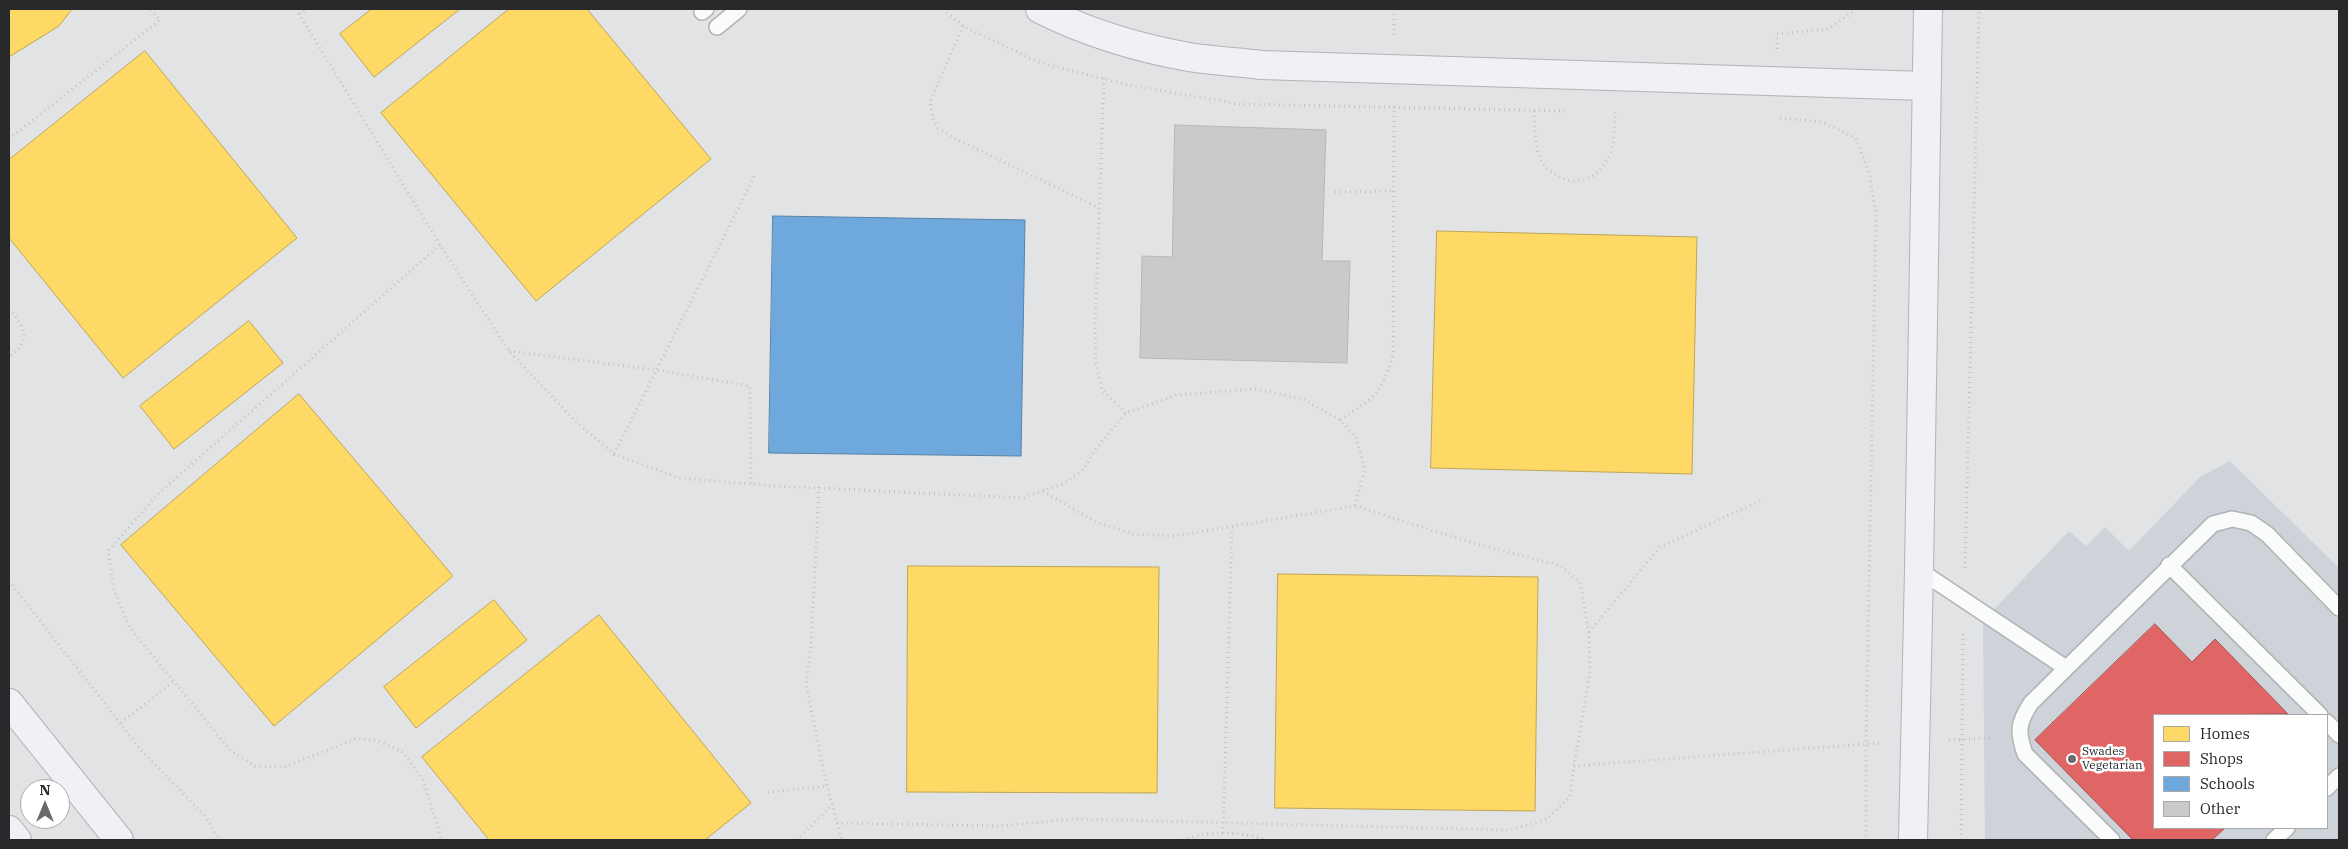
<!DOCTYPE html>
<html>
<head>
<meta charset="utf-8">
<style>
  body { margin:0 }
  #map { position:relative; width:2348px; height:849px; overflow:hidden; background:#e1e3e5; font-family:"IBM Plex Serif",serif }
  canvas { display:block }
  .frame { position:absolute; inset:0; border:10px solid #27292a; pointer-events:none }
  .legend { position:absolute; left:2153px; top:714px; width:175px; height:115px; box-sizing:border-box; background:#fff; border:1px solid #a9a9aa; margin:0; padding:6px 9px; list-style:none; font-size:15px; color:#27292a }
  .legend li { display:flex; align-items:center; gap:10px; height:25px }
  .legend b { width:25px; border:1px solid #a9a9aa }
  .north { position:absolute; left:20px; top:779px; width:50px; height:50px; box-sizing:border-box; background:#fff; border:1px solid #a9a9aa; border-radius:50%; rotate:0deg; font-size:14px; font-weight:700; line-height:20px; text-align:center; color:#27292a }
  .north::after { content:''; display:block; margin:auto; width:18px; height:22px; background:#686a6b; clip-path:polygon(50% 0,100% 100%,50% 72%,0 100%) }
</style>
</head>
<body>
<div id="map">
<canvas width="2348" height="849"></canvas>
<div class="frame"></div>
<ul class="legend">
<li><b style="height:14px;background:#ffd966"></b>Homes</li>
<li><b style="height:14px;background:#e06666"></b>Shops</li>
<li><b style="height:14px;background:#6fa8dc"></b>Schools</li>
<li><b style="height:14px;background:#c9cacb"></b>Other</li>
</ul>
<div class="north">N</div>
</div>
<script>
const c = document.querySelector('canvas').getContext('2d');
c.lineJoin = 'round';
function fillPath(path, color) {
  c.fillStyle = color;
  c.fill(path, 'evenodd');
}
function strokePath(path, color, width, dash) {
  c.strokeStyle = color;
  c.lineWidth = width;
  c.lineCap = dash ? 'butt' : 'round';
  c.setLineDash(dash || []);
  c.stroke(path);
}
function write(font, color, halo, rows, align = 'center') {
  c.font = font + ' "IBM Plex Serif",serif';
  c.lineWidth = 5;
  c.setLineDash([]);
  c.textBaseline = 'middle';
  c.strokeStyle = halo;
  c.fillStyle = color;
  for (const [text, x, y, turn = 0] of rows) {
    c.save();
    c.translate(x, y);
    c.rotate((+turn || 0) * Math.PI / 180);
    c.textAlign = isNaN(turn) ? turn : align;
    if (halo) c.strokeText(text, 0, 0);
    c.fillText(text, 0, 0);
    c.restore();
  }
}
fillPath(new Path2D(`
  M2230,461L2339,568V840H1985L1983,621L2069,531L2086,546L2105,527L2129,551L2200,477ZM2154,715H2327V828H2154Z`), '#cdd3d8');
const homes = new Path2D(`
  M9,9H72L59,26L9,57Z
  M372,9H460L374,77L340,34Z
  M509,9H587L711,159L536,301L381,113Z
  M145,51L297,238L123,378L9,238V160Z
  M1437,231L1697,237L1692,474L1431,468Z
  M249,321L283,363L174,449L140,406Z
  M299,394L453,576L274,726L121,545Z
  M908,566L1159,567L1157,793L907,792Z
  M1278,574L1538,577L1535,811L1275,808Z
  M494,600L527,640L416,728L384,687Z
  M599,615L751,803L705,840H489L422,757Z`);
fillPath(homes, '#ffd966');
strokePath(homes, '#bea454', 1);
const shops = new Path2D(`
  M2155,624L2192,662L2215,639L2288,714L2154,715V828H2225L2212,840H2133L2035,740Z`);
fillPath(shops, '#e06666');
strokePath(shops, '#a85454', 1);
const schools = new Path2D(`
  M773,216L1025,220L1021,456L769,453Z`);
fillPath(schools, '#6fa8dc');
strokePath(schools, '#5982a7', 1);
const building = new Path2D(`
  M1175,125L1326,130L1322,261H1350L1347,363L1140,358L1142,256L1172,257Z`);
fillPath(building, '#c9cacb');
strokePath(building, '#b6b8b8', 1);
const lane = new Path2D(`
  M702,12L706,9
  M717,27L739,9
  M2169,565L2320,715
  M1919,570L2066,668
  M2327,722L2339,735
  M2327,788L2339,776
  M2112,840L2025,754C2017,731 2018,723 2031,703L2213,524L2232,519L2251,523L2267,534L2339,608
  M2274,840L2287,828`);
const secondary = new Path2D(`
  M1040,9C1086,32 1138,48 1189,57C1213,61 1237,62 1261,65L1926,86
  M9,703L119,840
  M9,830L17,840
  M1913,840L1919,570L1928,9`);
strokePath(lane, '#b1b3b4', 18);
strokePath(secondary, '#b1b3b4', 30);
strokePath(new Path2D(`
  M296,9L440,245L509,351L575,421L614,454L679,478L776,486L1023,498L1065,483L1084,469L1095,450L1126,413L1177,395L1256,389L1303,399L1340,420L1356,438L1365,469L1355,506L1174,536L1133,534L1096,522L1042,491
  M943,9L963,26L1038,62L1124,84L1238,104L1569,111
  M1394,9V35
  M299,14L308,9
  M963,26L930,102L933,119L938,128L950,136L1099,208
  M1777,49V34L1828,29L1856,10
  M1104,78L1095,328L1096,363L1102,390L1126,413
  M1534,111C1535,127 1534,153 1545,167C1547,170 1552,172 1555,174C1575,188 1597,180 1608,158C1615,145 1614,127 1615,112
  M1780,118L1822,122L1856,138L1870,176L1876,216L1866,743V840
  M9,139L160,20L150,9
  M1335,192L1393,191
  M440,245L159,493L108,551L114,589L129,627L231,751L255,766L284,767L358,738L378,741L403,752L423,780L442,840
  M9,309C26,329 32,338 9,358
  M509,351L656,370L750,386L751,484
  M1340,420C1374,398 1381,396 1393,355L1394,106
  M614,454L755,175
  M819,487L811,645L806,683L827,786L842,840
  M1355,506L1473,543L1561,566L1580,582L1589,633L1590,672L1574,766
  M1965,568L1979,9
  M9,581L141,750L205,816L220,840
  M1589,632L1660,547L1764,499
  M121,723L174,681
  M1949,740L1993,738
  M768,792L827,786
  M837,823L999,826L1074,819L1510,830L1547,819L1570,797L1574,766L1881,743
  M1223,833L1232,528
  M797,840L832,805
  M1183,840C1203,831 1245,831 1266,840
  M1961,840L1963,632`), '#c4c4c4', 3, [1, 4]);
strokePath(lane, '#fafbfb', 15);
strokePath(secondary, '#f1f1f5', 28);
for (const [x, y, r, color] of [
  [2072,759,5,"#686a6b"]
]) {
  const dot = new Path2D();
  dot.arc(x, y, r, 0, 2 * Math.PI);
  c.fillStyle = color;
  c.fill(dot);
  strokePath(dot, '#fff', 2);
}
write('12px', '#27292a', '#fff', [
  ["Swades",2082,752],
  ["Vegetarian",2082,766]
], 'left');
</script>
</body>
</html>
